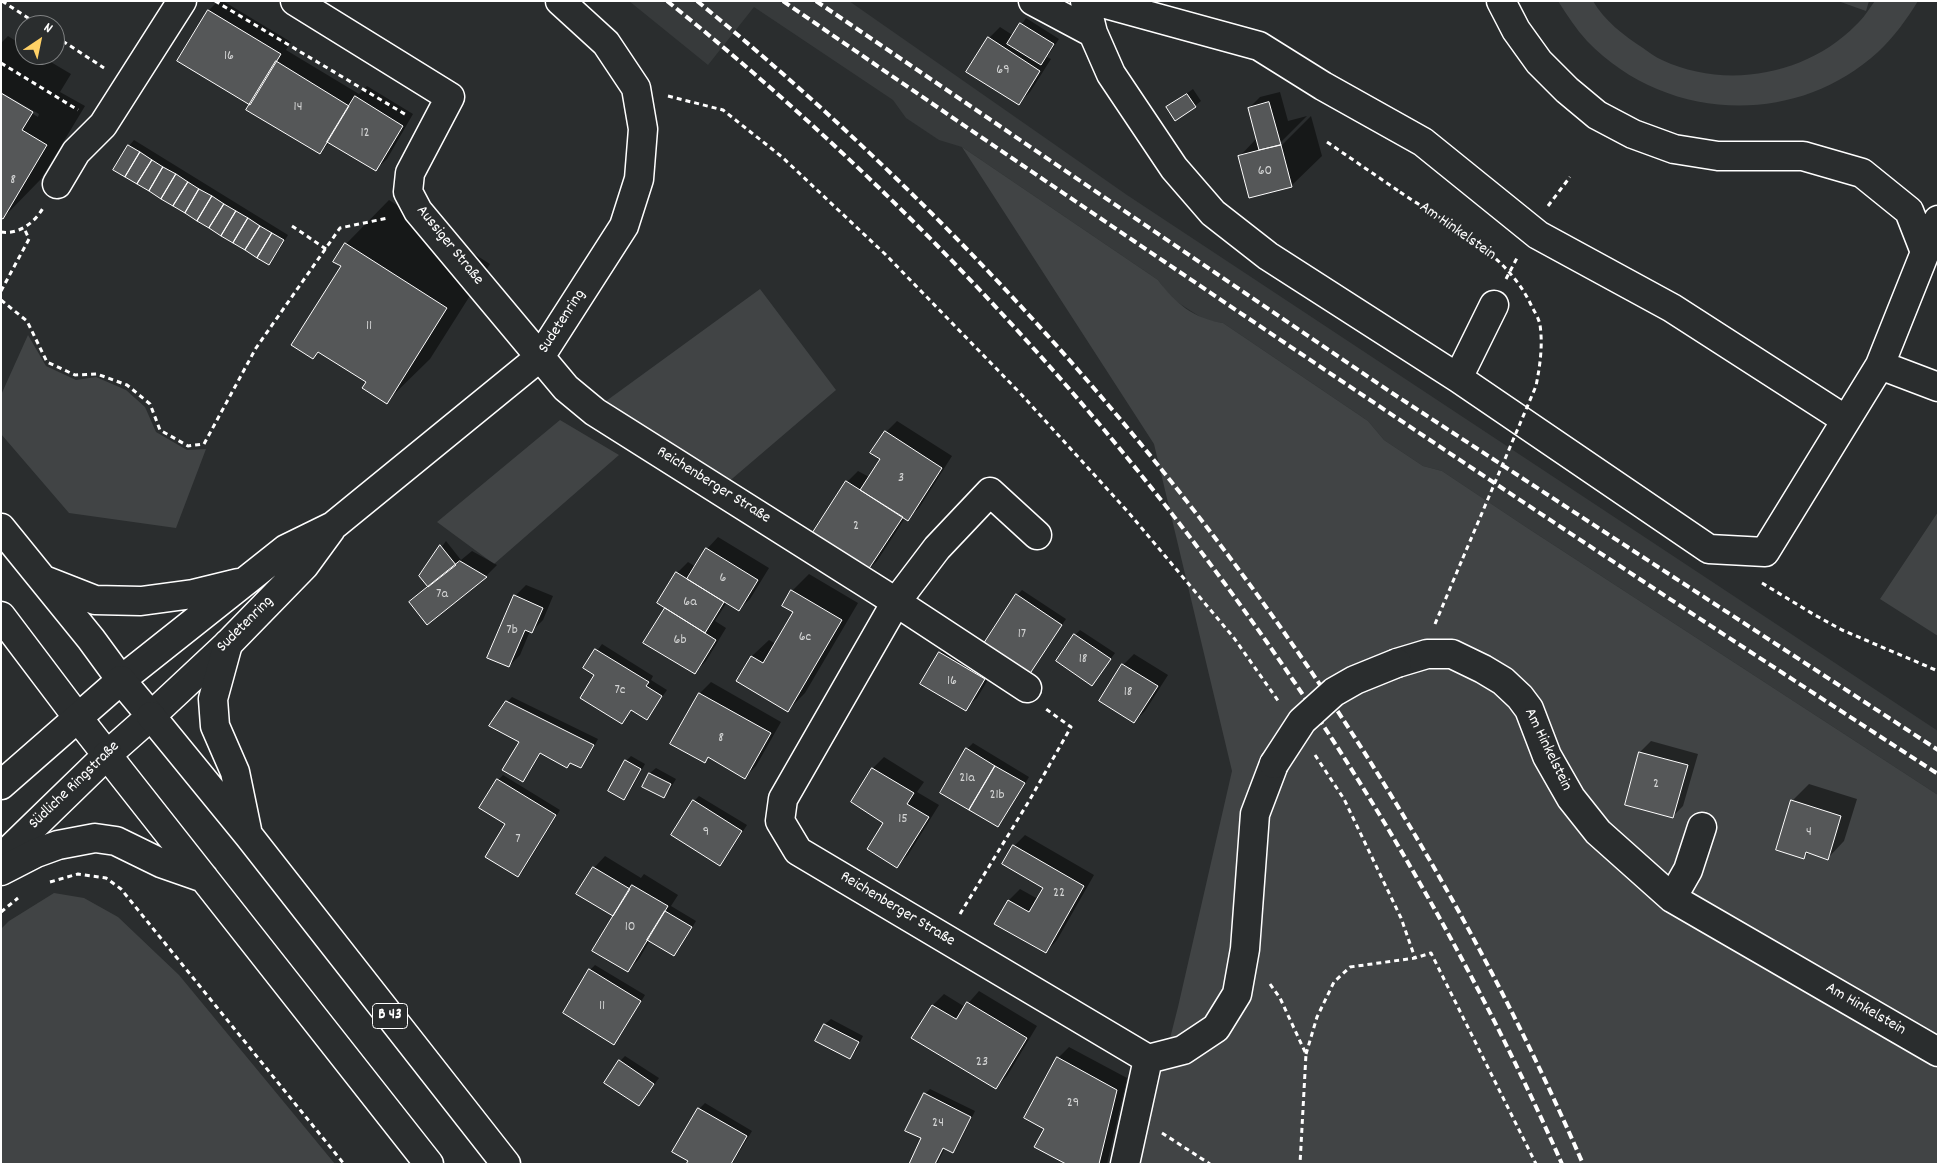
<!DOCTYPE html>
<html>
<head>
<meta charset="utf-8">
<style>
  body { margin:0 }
  #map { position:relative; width:1939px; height:1165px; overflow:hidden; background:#2a2d2e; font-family:Dekko,sans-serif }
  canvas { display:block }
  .frame { position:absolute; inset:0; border:2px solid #fff; pointer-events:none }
  .north { position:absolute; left:15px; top:15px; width:50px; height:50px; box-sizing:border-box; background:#2a2d2e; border:1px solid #7f8182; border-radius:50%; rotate:34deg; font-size:14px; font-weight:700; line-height:20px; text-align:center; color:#fff }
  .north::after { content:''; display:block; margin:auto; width:18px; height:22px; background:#ffd166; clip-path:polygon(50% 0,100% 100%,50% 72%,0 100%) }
</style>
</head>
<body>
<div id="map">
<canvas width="1939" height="1165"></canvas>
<div class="frame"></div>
<div class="north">N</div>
</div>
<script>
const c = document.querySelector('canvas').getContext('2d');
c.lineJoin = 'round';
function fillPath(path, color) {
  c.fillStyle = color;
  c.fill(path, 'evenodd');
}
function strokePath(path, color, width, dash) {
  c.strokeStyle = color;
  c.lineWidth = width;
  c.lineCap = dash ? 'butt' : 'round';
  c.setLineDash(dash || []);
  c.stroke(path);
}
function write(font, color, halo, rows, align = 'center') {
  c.font = font + ' Dekko,sans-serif';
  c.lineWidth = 4.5;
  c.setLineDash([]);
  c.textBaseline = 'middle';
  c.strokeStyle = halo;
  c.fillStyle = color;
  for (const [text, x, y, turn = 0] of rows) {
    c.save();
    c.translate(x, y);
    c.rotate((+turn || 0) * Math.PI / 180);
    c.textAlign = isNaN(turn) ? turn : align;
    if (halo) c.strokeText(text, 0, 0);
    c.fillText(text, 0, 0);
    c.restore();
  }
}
fillPath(new Path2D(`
  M629,1H849L1127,195L1938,731V795L1529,529L1442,471L1423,466L1384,440L1368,421L1223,323L1205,320L1171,298L1158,280L962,147L939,140L906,118L893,100L754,7L708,65Z`), '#373a3b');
fillPath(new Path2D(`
  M1558,1H1593C1604,20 1624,36 1643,48C1649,52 1655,57 1662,60C1726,90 1807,75 1856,25C1863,19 1869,9 1875,1H1918C1907,19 1894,37 1878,52C1795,128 1665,122 1587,41C1576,29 1567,15 1558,1Z
  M1838,1H1869L1866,11Z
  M962,147L1158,280C1176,304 1193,318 1223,323L1368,421L1384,440L1423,466L1442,471L1529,529L1938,795V1164H1138L1178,1007L1232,771L1154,444Z
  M760,289L836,390L726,484L602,404Z
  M28,335L46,366L76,380L96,377L126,390L145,407L156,432L187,450L206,449L176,528L69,513L1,434V395Z
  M560,420L619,455L494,564L437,522Z
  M1938,512V636L1880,599Z
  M54,893L84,898L118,917L179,975L335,1164H1V929L9,921Z`), '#414445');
fillPath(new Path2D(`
  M218,1H223L291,42L286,50L359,94L367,86L413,114L387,159L375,170L330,142L320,153L251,104L179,60L209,10Z
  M1026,18L1059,39L1047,57L1051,59L1030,92L1019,103L989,38L1000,27L1014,36Z
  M8,36L25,47V55H39L71,74L60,92L85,106L41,179L3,218L1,95L38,117L39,114L1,92V43Z
  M1193,89L1201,101L1195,106L1168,107Z
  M1280,92L1288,121L1307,116L1279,144V148L1311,116L1322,156L1291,186L1239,157L1257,138L1249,108L1260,97Z
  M134,140L288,235L274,258L269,263L129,146Z
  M389,200L490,264L430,359L386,402L367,381L320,351L313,358L343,266L346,244Z
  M897,421L952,456L919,508L907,519L905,518L877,561L866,572L847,482L858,471L869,477L881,459L886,432Z
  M718,537L769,568L750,599L738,610L727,602L715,621L726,628L706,661L694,673L645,642L667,608L677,573L688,562L696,567L707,549Z
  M446,541L461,560L472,551L497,565L486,576L428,623L411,602L428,586L421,576Z
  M809,574L858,603L805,693L788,710L738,680L752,656L769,640L776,644L794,612L792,591Z
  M526,585L553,596L543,620L532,631H530L520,655L509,666L515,596Z
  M1022,590L1066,619L1028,674L1017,595Z
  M1080,630L1115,653L1092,684L1075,635Z
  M951,642L995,668L977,698L965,709L940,653Z
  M602,644L653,676L651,680L667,690L647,718L632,709L622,723L596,675L585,668Z
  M1134,654L1168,675L1145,711L1134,722L1123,665Z
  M711,682L781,722L756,766L745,777L709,757L704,762L700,693Z
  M512,697L598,739L586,761L581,767L571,762L567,766L541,753L528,775L523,780L521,742L507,702Z
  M1651,741L1698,754L1683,806L1672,817L1626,804L1640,752Z
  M973,743L1029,777L1003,820L998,826L941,792L967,749Z
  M631,756L645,764L629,793L623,798L626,761Z
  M884,757L924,782L917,792L939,805L908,855L897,866L885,822L852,802L873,768Z
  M656,768L676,779L669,791L664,796L644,786L650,773Z
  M503,775L560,810L523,871L518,876L498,780Z
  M1809,784L1857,799L1844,841L1828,858L1809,852L1804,857L1792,801Z
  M699,796L747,825L725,859L720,865L694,801Z
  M1025,835L1094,875L1057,940L1046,952L1009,900L1020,889L1038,899L1044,888L1014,846Z
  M605,856L641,878L644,874L678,895L671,906L696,921L679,949L674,955L650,940L639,959L628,970L615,916L578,894L594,868Z
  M595,965L645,995L619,1038L614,1043L590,970Z
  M979,991L1037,1026L1007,1076L996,1087L913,1038L933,1005L944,994L965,1007Z
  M831,1019L863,1036L855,1052L849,1057L817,1040L825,1024Z
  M1069,1047L1127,1078L1107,1164H1068L1045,1128L1058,1058Z
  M625,1056L659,1078L639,1105L620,1061Z
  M930,1089L975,1111L958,1146L953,1152L945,1148L937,1164H911L923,1138L925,1094Z
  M705,1103L752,1131L732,1164H687L689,1160L674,1152L699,1109Z`), '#0007');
const building = new Path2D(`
  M208,10L281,54L250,105L177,61Z
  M1020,23L1054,44L1041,65L1007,44Z
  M988,37L1040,71L1019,105L966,72Z
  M276,61L349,106L320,154L246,110Z
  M1,93L33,112L22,130L47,145L3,219L1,218Z
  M1187,94L1196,107L1175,121L1166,107Z
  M355,96L403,126L376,171L327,142Z
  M1269,102L1281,145L1259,150L1248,108Z
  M128,145L140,152L125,177L113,170Z
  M1281,145L1292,187L1249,198L1238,156Z
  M140,152L152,160L137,184L125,177Z
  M152,160L163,167L149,191L137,184Z
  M163,167L176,174L161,199L149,191Z
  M176,174L188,182L173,206L161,199Z
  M188,182L199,189L185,213L173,206Z
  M199,189L212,196L197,221L185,213Z
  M212,196L224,204L209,228L197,221Z
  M224,204L236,211L221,236L209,228Z
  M236,211L248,218L233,243L221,236Z
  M248,218L260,226L245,250L233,243Z
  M260,226L272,233L257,258L245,250Z
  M272,233L284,240L269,265L257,258Z
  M345,243L447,308L387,404L362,388L366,382L318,352L313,359L291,345L341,266L333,262Z
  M885,431L942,468L908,521L860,490L880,459L870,453Z
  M846,481L903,517L866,573L810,537Z
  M440,545L456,565L428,587L419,576Z
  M706,548L758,580L739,611L687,579Z
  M460,561L487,577L427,625L409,602Z
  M676,572L724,602L705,633L657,603Z
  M791,590L842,620L788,712L736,681L751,656L763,663L793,612L782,606Z
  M1016,594L1062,625L1029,675L983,645Z
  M514,595L543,608L532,633L525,630L509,667L487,658Z
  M665,608L716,640L695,674L643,643Z
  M1074,634L1111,659L1092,686L1056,661Z
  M595,649L649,682L646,686L662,696L647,720L631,710L622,724L580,698L594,675L583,668Z
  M939,652L985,679L966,711L920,684Z
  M1122,664L1158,686L1134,723L1099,701Z
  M699,693L771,733L745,779L708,757L705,763L670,744Z
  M506,701L594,745L581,768L570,763L567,768L540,753L523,782L502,770L519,742L489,726Z
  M966,748L995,766L969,810L940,793Z
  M1639,752L1688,765L1673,818L1625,805Z
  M625,760L641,769L624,800L608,791Z
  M995,766L1025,783L998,827L969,810Z
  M872,768L914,793L907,804L929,817L897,868L867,849L883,823L851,802Z
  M649,773L671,784L664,798L642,787Z
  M497,779L556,815L518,877L485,857L505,824L479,808Z
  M693,800L742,831L720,866L671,835Z
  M1791,800L1841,816L1828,860L1806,852L1804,859L1776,850Z
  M1013,845L1084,886L1046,953L994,924L1008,900L1029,912L1043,888L1002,864Z
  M593,867L630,889L613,916L576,894Z
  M632,885L668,906L628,972L592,951Z
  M665,911L692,927L674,956L647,940Z
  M589,969L641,1001L614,1045L563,1013Z
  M967,1002L1027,1038L996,1089L911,1038L932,1005L956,1019Z
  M824,1024L859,1042L850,1059L815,1041Z
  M1057,1057L1117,1090L1099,1164H1066L1034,1147L1044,1129L1024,1118Z
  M619,1060L654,1084L639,1106L604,1083Z
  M924,1093L971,1117L953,1153L943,1148L935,1164H909L921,1138L905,1131Z
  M698,1108L747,1136L731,1164H686L688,1161L672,1152Z`);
fillPath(building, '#555758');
strokePath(building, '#fff', 1);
const minor = new Path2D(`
  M295,1L450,97L410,173L408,192L418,211L566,388L595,412L896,602L783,799L780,821L798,851L1148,1059L1125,1164
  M1033,1L1093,33
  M1085,1L1093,33L1111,74L1174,168L1213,213L1268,256L1458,378L1709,549L1765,552L1880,365L1938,220
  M1095,1L1259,46L1323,86L1423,142L1538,235L1672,308L1846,420
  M1501,1L1516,30L1539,62L1567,90L1597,115L1633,134L1674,149L1718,156H1803L1862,173L1909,211L1925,252
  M57,184L76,152L103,125L182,1
  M1880,365L1938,387
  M1458,378L1494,305
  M1,528L91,639L121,680L286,549L333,526L540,357L624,226L639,179L643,129L636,88L606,43L560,1
  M44,580L95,600L141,601L193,594L238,583
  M1,616L78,718
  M1397,663L1427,654H1452L1483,669L1503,681L1520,697L1529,709L1547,756L1571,798L1598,832L1672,898L1938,1052
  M1027,688L896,602L937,548L990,492L1037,535
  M151,716L228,644L304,566L331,529
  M1672,898L1688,870L1702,827
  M1148,1059L1183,1050L1216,1028L1237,994L1245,949L1255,814L1274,764`);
const major = new Path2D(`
  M78,718L107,755
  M1,785L121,680L151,716L107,755L1,858`);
const highway = new Path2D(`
  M228,644L213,699L215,726L235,772L247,830
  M151,716L249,836L506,1164
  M107,755L429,1164
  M1,871L36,853L58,845L95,838L116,841L161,863L204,878`);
strokePath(minor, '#fff', 31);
strokePath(major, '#fff', 31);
strokePath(highway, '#fff', 31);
strokePath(new Path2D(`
  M2,1L39,25
  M215,1L408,116
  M55,36L104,68
  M1,63L78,110
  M668,96L723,110L782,157L885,254L1020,393L1129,513L1234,638L1279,702
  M1327,142L1400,192
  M1548,206L1570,177
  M292,226L326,249
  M1,232C19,235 35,222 43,208
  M1506,279L1518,256
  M1,291L29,239L24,228
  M1,300L27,321L47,362L75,375L97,374L127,385L150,404L160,430L188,446L204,444L256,348L340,228L388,218
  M1762,583L1813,614L1842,630L1938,671
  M1435,624L1462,560
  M1315,755L1344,799L1401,918L1415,958
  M50,882L78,874L106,878L121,889L344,1164
  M1,912L18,898
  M960,914L1029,801L1071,727L1046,709
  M1270,984L1280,998L1306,1054L1300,1164
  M1306,1054L1317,1017L1334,982L1350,967L1415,958L1431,953L1536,1164
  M1162,1133L1210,1164`), '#fff', 3, [5, 4]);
strokePath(minor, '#2a2d2e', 28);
strokePath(major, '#2a2d2e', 28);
strokePath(highway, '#2a2d2e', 28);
strokePath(new Path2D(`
  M667,1C1051,309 1363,714 1562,1164
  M697,1C1076,311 1388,714 1583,1164
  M783,1C1164,264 1549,522 1938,774
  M816,1L1392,393L1938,750`), '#fff', 4, [8, 4]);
const minorBridge = new Path2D(`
  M1274,764L1302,721L1334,692L1355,680L1397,663`);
strokePath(minorBridge, '#fff', 31, []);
strokePath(new Path2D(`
  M1400,192C1447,224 1508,253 1532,307C1535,312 1539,319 1540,325C1543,345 1540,366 1536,386L1462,560`), '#fff', 3, [5, 4]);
strokePath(minorBridge, '#2a2d2e', 28);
write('14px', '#d4d5d5', null, [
  ["16",229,57],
  ["69",1003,71],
  ["14",298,108],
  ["12",365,134],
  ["60",1265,172],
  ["8",13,181],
  ["11",369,327],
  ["3",901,479],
  ["2",856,527],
  ["6",723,579],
  ["7a",442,595],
  ["6a",690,603],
  ["7b",512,631],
  ["17",1022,635],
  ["6c",805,638],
  ["6b",680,641],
  ["18",1083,660],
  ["16",952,682],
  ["7c",620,691],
  ["18",1128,693],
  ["8",721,739],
  ["21a",967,779],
  ["2",1656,785],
  ["21b",997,796],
  ["15",903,820],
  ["9",706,833],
  ["4",1809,833],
  ["7",518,840],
  ["22",1059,894],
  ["10",630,928],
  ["11",602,1007],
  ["23",982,1063],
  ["29",1073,1104],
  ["24",938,1124]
]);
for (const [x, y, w] of [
  [390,1016,35]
]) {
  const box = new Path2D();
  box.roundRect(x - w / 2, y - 12.5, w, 25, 4);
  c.fillStyle = '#2a2d2e';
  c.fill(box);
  strokePath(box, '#fff', 1);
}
write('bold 15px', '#fff', null, [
  ["B 43",390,1016]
]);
write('16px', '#fff', '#2a2d2e', [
  ["Am Hinkelstein",1457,232,35],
  ["Aussiger Straße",449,246,51],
  ["Sudetenring",563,322,-57],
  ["Reichenberger Straße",713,486,32],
  ["Sudetenring",246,625,-45],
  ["Am Hinkelstein",1547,750,64],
  ["Südliche Ringstraße",75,786,-44],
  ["Reichenberger Straße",897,910,31],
  ["Am Hinkelstein",1865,1010,30]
]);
</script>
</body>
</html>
